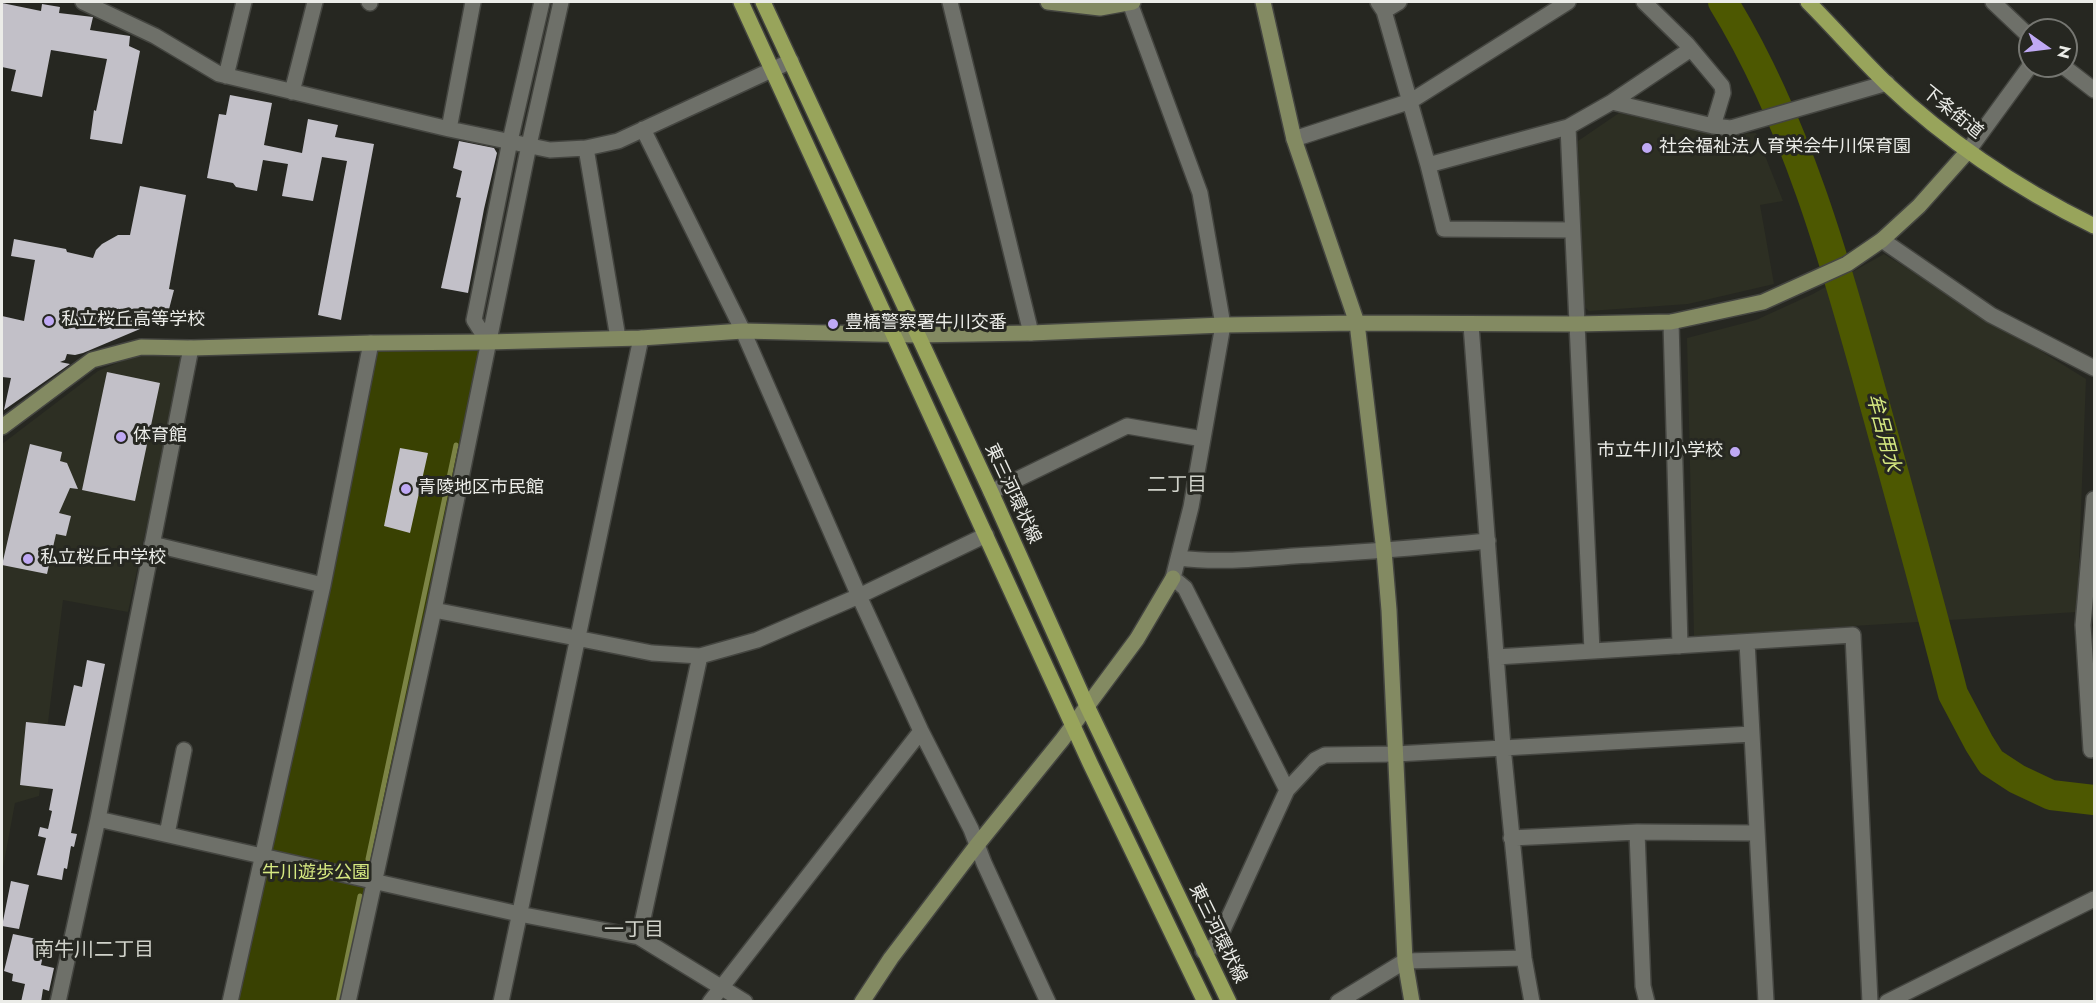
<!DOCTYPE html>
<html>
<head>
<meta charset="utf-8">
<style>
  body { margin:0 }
  #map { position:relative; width:2096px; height:1003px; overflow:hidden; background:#262721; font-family:Jost,sans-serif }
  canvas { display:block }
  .frame { position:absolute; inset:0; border:3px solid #ebece8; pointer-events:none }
  .north { position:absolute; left:2018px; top:18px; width:60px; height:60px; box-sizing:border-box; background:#262721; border:2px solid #757671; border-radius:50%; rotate:104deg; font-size:16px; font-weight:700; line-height:24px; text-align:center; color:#ebece8 }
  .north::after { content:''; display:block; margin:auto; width:21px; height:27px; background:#bfa9f4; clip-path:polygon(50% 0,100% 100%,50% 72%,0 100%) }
</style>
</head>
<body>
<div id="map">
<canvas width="2096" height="1003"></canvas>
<div class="frame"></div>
<div class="north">N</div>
</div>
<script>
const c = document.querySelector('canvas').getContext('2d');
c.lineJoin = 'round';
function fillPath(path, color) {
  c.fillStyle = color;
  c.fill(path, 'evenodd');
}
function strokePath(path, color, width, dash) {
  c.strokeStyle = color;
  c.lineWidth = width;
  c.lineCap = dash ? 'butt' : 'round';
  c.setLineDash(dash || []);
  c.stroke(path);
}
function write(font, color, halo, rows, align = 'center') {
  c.font = font + ' Jost,"Noto Sans JP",sans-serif';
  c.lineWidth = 6;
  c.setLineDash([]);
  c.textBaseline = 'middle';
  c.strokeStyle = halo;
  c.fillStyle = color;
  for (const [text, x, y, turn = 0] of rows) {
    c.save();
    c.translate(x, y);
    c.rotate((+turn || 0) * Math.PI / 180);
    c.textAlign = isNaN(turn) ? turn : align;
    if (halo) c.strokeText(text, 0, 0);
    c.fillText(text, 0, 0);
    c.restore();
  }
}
fillPath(new Path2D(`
  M1619,113L1718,135L1756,133L1783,201L1760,205L1774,284L1688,304L1589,311L1582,305L1578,141Z
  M1884,254L2086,379L2077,612L1694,636L1687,338L1756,320L1813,294Z
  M146,351H180L181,367L128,612L63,600L39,796L15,803L2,873V444L98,371Z`), '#2d2f23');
fillPath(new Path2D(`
  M488,342L348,1001L230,1002L371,343Z`), '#394102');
strokePath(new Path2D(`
  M368,859L456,445
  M338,1002L360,896`), '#7c8446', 5);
strokePath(new Path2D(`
  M1723,2C1795,119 1835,260 1871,391C1899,492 1927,593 1953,694L1979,743L1991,762L2017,779L2051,795L2094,800`), '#4d5801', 30);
fillPath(new Path2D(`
  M2,3L41,11L42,4L60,7L59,13L93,17L90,30L130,36L129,46L140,51L122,144L90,139L94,110L96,111L107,59L51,50L42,97L11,91L16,70L2,67Z
  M230,95L272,103L264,145L302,153L308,119L338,125L335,137L374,144L341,320L318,315L347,161L322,157L313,201L282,196L288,164L263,160L257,191L236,187L233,183L207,178L219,114L226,115Z
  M459,141L494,148L497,153L484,209L468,293L441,288L461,198L456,197L462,171L453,168Z
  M140,186L186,195L169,289L174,290L168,313L150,309L147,323L142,322L140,329L83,353L75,355L67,354L65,360L60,362L70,364L4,410L11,378L2,377V316L24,321L35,260L11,256L14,239L66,249L67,252L93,258L96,250L102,244L118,235H130Z
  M107,372L160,383L135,501L82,490Z
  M30,444L62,452L60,461L67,463L78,489L70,488L59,513L71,516L66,536L56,534L47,574L2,565Z
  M400,448L428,453L410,533L384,526Z
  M87,660L105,664L71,833L77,834L74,847L71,846L67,869L64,868L62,880L37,875L46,838L38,836L40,827L48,829L52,811L49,810L53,789L20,785L26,722L65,726L74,685L82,687Z
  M11,881L29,885L19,929L2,926Z
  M13,934L46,941L41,965L54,968L49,991L43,989L41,1002H21L25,984L12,981L13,974L4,971Z`), '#c2c0c8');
const street = new Path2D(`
  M83,2L155,36L219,74L449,129L550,150L586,148L618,141L791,61
  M369,2L370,3
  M950,2L1031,333
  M1378,2L1384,11L1428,165L1444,229L1572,230
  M1644,2L1687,44L1722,86L1723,93L1713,126
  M1993,2L2030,37
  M1130,3L1200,193L1223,325L1191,507L1173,578L1185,588L1287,790
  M1384,11L1399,2
  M2063,66L2094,90
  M226,76L244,2
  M292,92L315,2
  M1612,102L1691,49
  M449,129L473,2
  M643,129L743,331L859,596L921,731L971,829L984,863L1048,1002
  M1294,139L1411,101L1568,2
  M586,148L618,338
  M1968,151L2030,66
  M1428,165L1568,127
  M1882,240L1991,315L2094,368
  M1671,322L1680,646
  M1471,325L1503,747L1524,958L1532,1002
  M488,342L474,320L510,141L542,2
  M991,492L1127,426L1203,439
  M152,544L323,585
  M1179,558C1217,563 1257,559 1294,556C1359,553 1423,547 1488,541
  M434,610L652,653L700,656L757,640L859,596L986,535
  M1747,642L1752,734
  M1592,651L1568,127L1612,102L1713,126L1731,128L1887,83
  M1496,657L1853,635L1870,1002
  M2091,750L2083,625L2094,499
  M98,819L519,914L639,937L745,1002
  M1637,832L1643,986L1647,1002
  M167,834L184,750
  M1511,838L1637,832L1756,833
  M639,937L700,656
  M1203,951L1216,945L1287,790L1315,760L1325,755L1396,754L1752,734L1766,1002
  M58,1002L98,819L191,348
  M230,1002L323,585L371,343
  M348,1002L434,610L529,145L561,2
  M501,1002L641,338
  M710,1002L921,731
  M1338,1002L1405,961L1524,958
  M1887,1002L2094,899`);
const secondary = new Path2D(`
  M1048,2L1100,8L1133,2
  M1263,2L1294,139L1357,323L1384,551L1389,610L1405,961L1412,1002
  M2,427L92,360L141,347L191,348L371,343L488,342L641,338L743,331L916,335L1031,333L1223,325L1357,323L1576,324L1671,322L1763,302L1847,264L1882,240L1919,206L1968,151
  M862,1002L891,958L977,845L1062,740L1137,639L1173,578`);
const primary = new Path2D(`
  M741,2L1090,763L1205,1002
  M763,2L991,492L1087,706L1229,1002
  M1808,2C1835,29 1860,58 1887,84C1948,142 2019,189 2094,226`);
strokePath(street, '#444540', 18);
strokePath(secondary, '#444540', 18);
strokePath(primary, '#444540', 18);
strokePath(street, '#6e7069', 15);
strokePath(secondary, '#838a62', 15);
strokePath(primary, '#98a45b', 15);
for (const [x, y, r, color] of [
  [1647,148,6,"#bfa9f4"],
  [49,321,6,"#bfa9f4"],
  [833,324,6,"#bfa9f4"],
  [121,437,6,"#bfa9f4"],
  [1735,452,6,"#bfa9f4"],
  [406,489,6,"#bfa9f4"],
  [28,559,6,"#bfa9f4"]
]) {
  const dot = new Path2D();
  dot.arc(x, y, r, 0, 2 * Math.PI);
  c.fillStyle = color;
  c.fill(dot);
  strokePath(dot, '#262721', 2);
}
write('18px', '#ebece8', '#262721', [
  ["下条街道",1952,113,39],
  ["東三河環状線",1012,494,65],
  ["東三河環状線",1217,934,64]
]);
write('18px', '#ebece8', '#262721', [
  ["社会福祉法人育栄会牛川保育園",1659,148],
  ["私立桜丘高等学校",61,321],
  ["豊橋警察署牛川交番",845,324],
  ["体育館",133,437],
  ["市立牛川小学校",1723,452,"right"],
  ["青陵地区市民館",418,489],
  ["私立桜丘中学校",40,559]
], 'left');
write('18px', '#d6e981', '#262721', [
  ["牛川遊歩公園",316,874]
]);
write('italic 20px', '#d5e880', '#262721', [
  ["牟呂用水",1882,433,75]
]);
write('20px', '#d0d2ca', '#262721', [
  ["二丁目",1177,486],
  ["一丁目",634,931],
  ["南牛川二丁目",94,951]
]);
</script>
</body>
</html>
